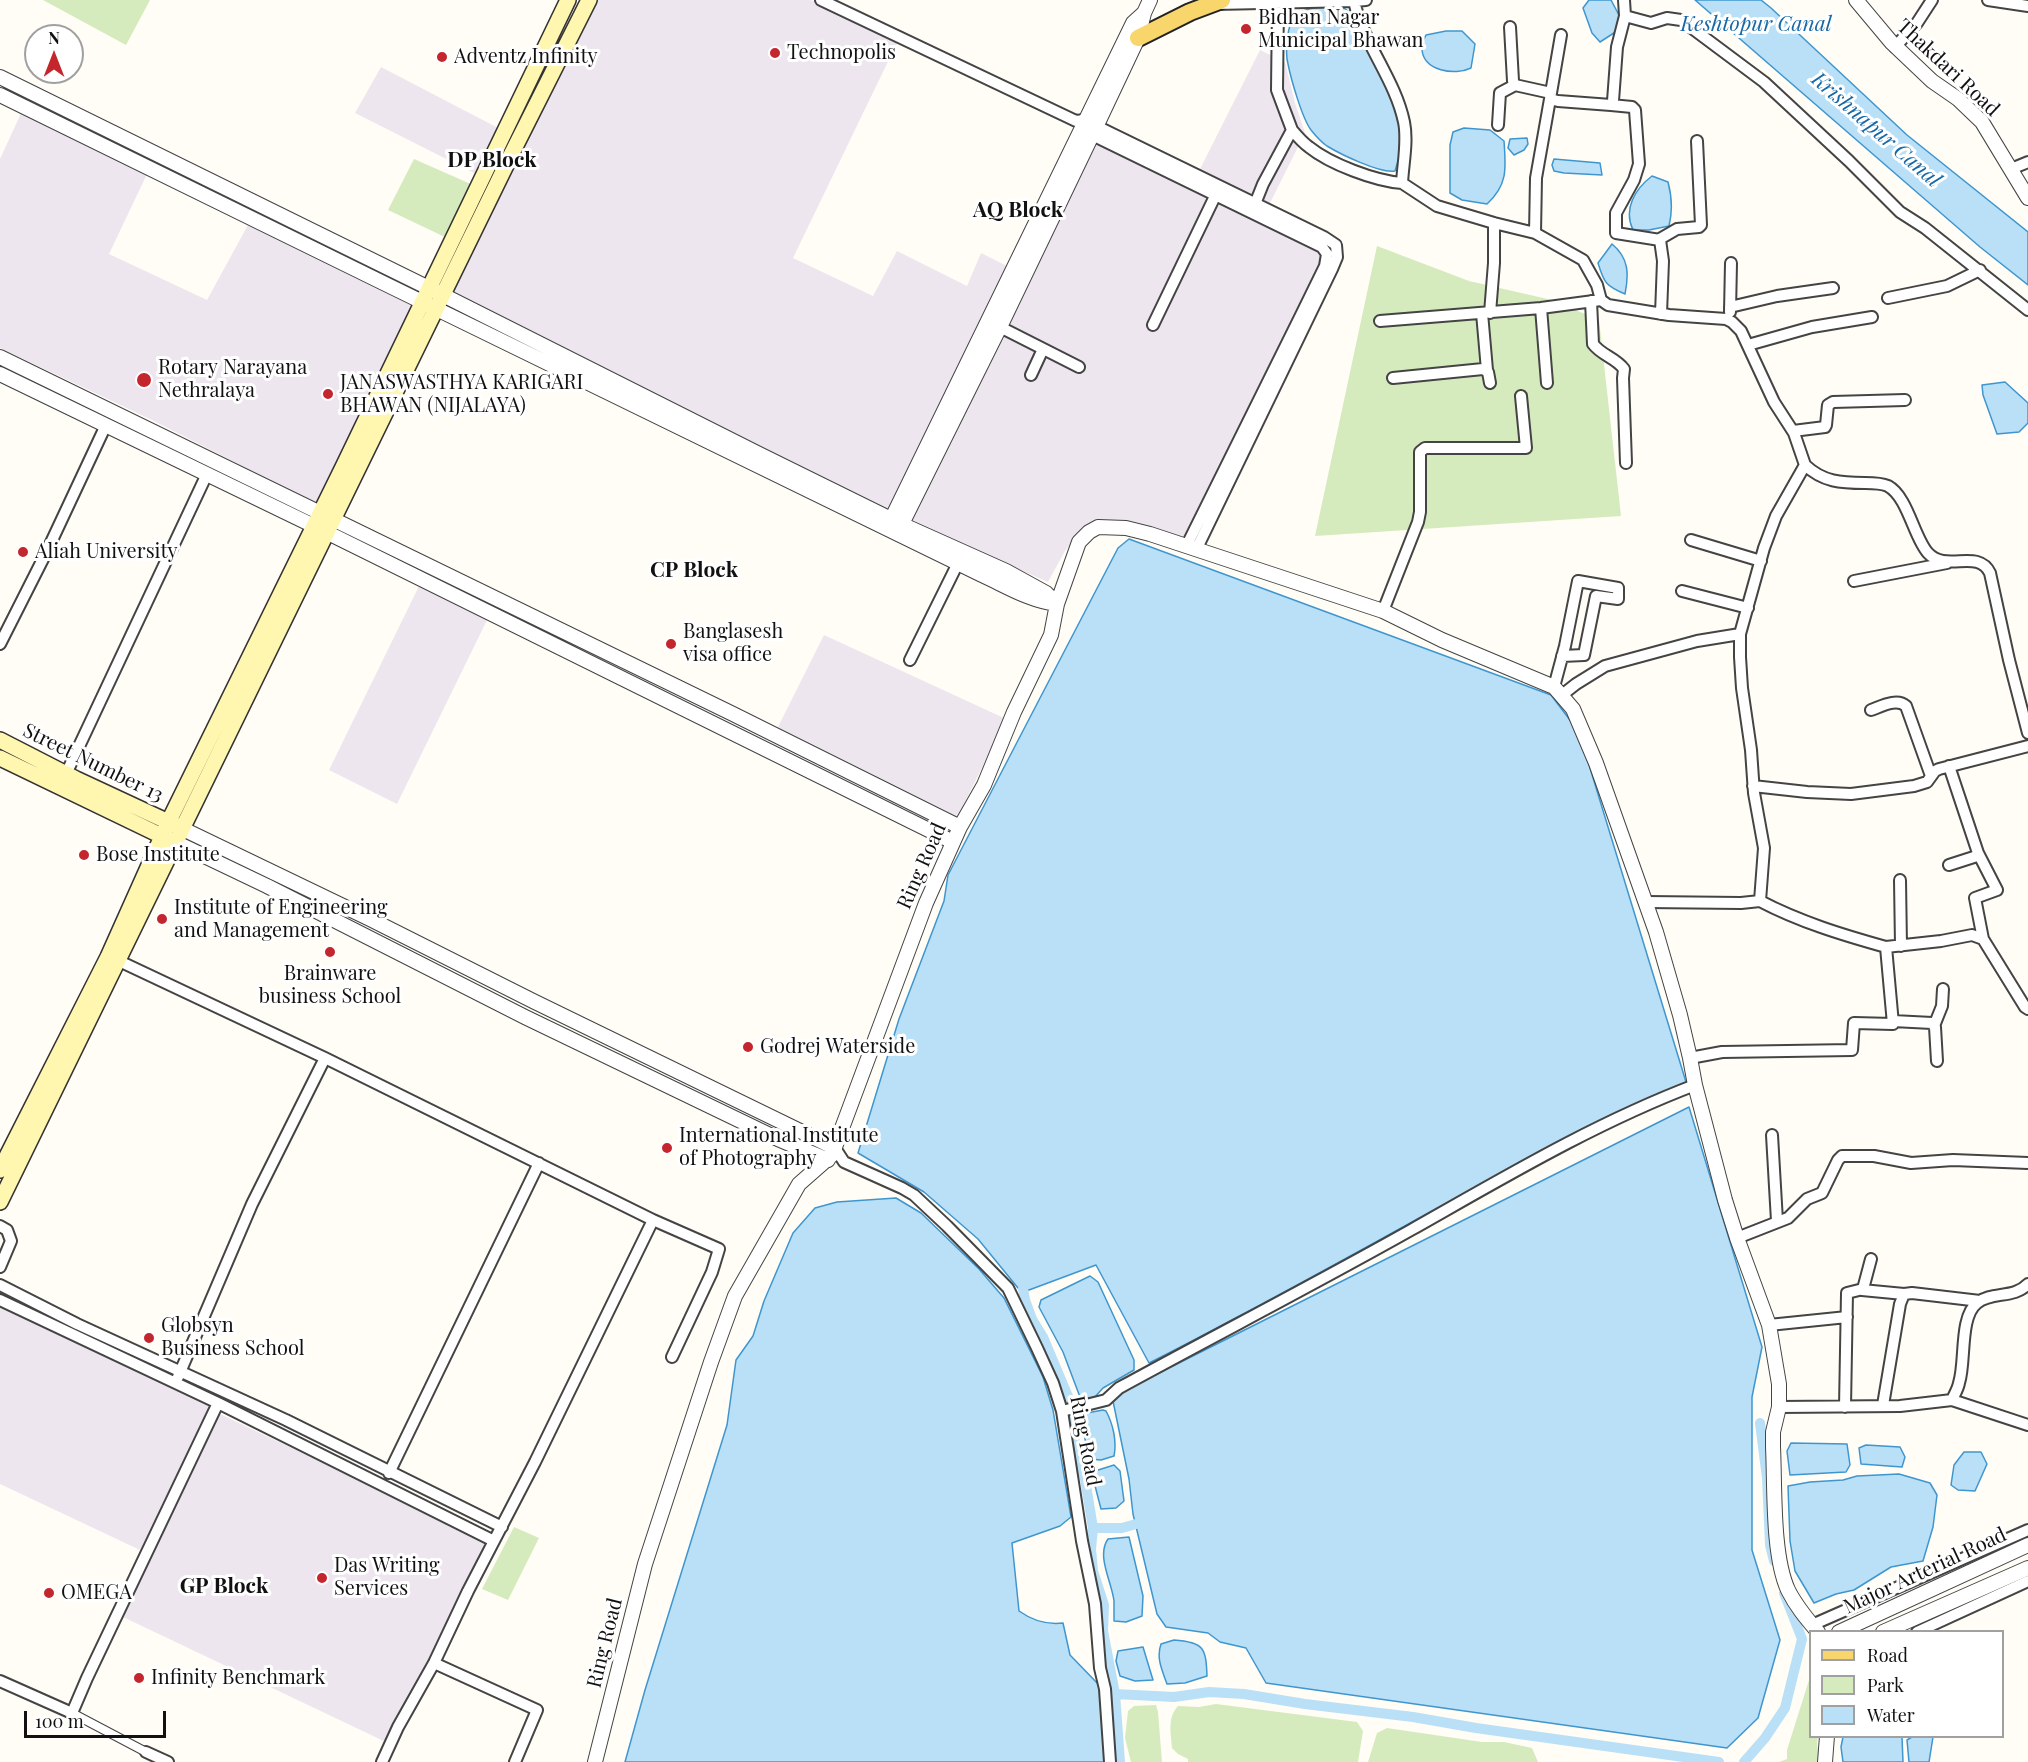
<!DOCTYPE html>
<html>
<head>
<meta charset="utf-8">
<style>
  body { margin:0 }
  #map { position:relative; width:2028px; height:1762px; overflow:hidden; background:#fffdf5; font-family:"Playfair Display",serif }
  canvas { display:block }
  .legend { position:absolute; left:1809px; top:1630px; width:195px; height:108px; box-sizing:border-box; background:#fff; border:2px solid #a0a0a0; margin:0; padding:8px 10px; list-style:none; font-size:18px; color:#111 }
  .legend li { display:flex; align-items:center; gap:12px; height:30px }
  .legend b { width:30px; border:2px solid #a0a0a0 }
  .north { position:absolute; left:24px; top:24px; width:60px; height:60px; box-sizing:border-box; background:#fff; border:2px solid #a0a0a0; border-radius:50%; rotate:0deg; font-size:16px; font-weight:700; line-height:24px; text-align:center; color:#111 }
  .north::after { content:''; display:block; margin:auto; width:21px; height:27px; background:#c4262e; clip-path:polygon(50% 0,100% 100%,50% 72%,0 100%) }
  .scale { position:absolute; left:24px; top:1711px; width:142px; height:27px; box-sizing:border-box; border:3px solid #111; border-top:0; padding-left:8px; font-size:18px; line-height:21px; white-space:nowrap; color:#111; -webkit-text-stroke:4px #fff; paint-order:stroke }
</style>
</head>
<body>
<div id="map">
<canvas width="2028" height="1762"></canvas>
<ul class="legend">
<li><b style="height:8px;background:#f9d66b"></b>Road</li>
<li><b style="height:16px;background:#d5ebbd"></b>Park</li>
<li><b style="height:16px;background:#b9e0f7"></b>Water</li>
</ul>
<div class="north">N</div>
<div class="scale">100 m</div>
</div>
<script>
const c = document.querySelector('canvas').getContext('2d');
c.lineJoin = 'round';
function fillPath(path, color) {
  c.fillStyle = color;
  c.fill(path, 'evenodd');
}
function strokePath(path, color, width, dash) {
  c.strokeStyle = color;
  c.lineWidth = width;
  c.lineCap = dash ? 'butt' : 'round';
  c.setLineDash(dash || []);
  c.stroke(path);
}
function write(font, color, halo, rows, align = 'center') {
  c.font = font + ' "Playfair Display",serif';
  c.lineWidth = 6;
  c.setLineDash([]);
  c.textBaseline = 'middle';
  c.strokeStyle = halo;
  c.fillStyle = color;
  for (const [text, x, y, turn = 0] of rows) {
    c.save();
    c.translate(x, y);
    c.rotate((+turn || 0) * Math.PI / 180);
    c.textAlign = isNaN(turn) ? turn : align;
    if (halo) c.strokeText(text, 0, 0);
    c.fillText(text, 0, 0);
    c.restore();
  }
}
fillPath(new Path2D(`
  M592,0H811L897,43L793,258L873,296L897,251L967,286L981,253L1017,271L896,514L449,294Z
  M1260,50L1285,62L1295,103L1305,133L1267,209L1196,177Z
  M381,67L502,130L482,177L355,113Z
  M22,111L148,172L109,254L207,300L249,223L414,305L319,505L152,420L0,348V159Z
  M1090,133L1328,254L1190,541L1129,521L1110,520L1091,525L1080,532L1065,551L1048,582L901,518Z
  M420,584L489,616L397,804L329,770Z
  M824,635L1006,719L957,818L777,729Z
  M0,1302L210,1406L140,1550L0,1484Z
  M218,1413L487,1541L390,1744L123,1617Z`), '#eee6ef');
fillPath(new Path2D(`
  M43,0H150L126,45Z
  M414,159L473,185L447,238L388,210Z
  M1377,246L1469,281L1552,300L1599,320L1621,516L1315,536Z
  M514,1527L539,1538L508,1600L482,1589Z
  M1810,1677V1736L1818,1737L1817,1742L1819,1762H1779L1787,1759V1750Z
  M1216,1704L1357,1722L1363,1731L1358,1762H1188V1759L1178,1754L1172,1748C1171,1733 1167,1718 1178,1706L1199,1707Z
  M1156,1705L1158,1712L1162,1762H1131L1125,1738L1128,1711L1134,1706Z
  M1387,1728L1482,1742H1504L1532,1748L1538,1762H1368L1377,1733Z`), '#d5ebbd');
const water = new Path2D(`
  M1589,0H1611L1620,17L1617,31L1600,42L1592,33L1583,8Z
  M1695,0H1761L1771,8L1907,135L2028,232V285L1980,247Z
  M1344,8L1348,11L1396,104L1400,132V154L1395,171C1381,174 1340,154 1327,146C1321,142 1315,135 1311,130C1302,118 1291,79 1288,64C1285,54 1287,23 1295,16C1307,5 1330,7 1344,8Z
  M1446,31H1462L1475,44L1471,68C1455,76 1423,71 1422,49C1421,45 1424,39 1426,35Z
  M1464,128L1490,130L1504,141C1506,168 1508,185 1487,204L1462,200L1450,193V145L1453,132Z
  M1527,138L1528,144L1524,150L1514,155L1508,148L1510,139Z
  M1554,159L1600,163L1602,175L1564,173L1554,171L1552,165Z
  M1652,176L1668,182C1672,197 1673,210 1669,226L1649,230H1633C1623,209 1635,189 1652,176Z
  M1612,244C1629,258 1629,274 1625,294C1606,286 1604,283 1598,263Z
  M2005,382L2028,403V423L2019,432L1997,434L1983,395L1982,385Z
  M1129,539L1551,695L1579,732L1686,1082C1602,1124 1517,1166 1434,1210C1339,1262 1245,1315 1149,1363L1096,1265L1029,1290L1018,1288L978,1239L924,1192L858,1153L899,1019L944,901L948,875L1118,548Z
  M1689,1107L1762,1347L1752,1397V1550L1780,1640L1758,1718L1727,1748L1266,1683L1246,1648L1220,1642L1208,1633L1166,1627L1157,1614L1133,1514L1129,1479L1113,1401L1125,1390Z
  M896,1198L921,1213L979,1269L1004,1298L1043,1377L1053,1410L1071,1517L1060,1526L1012,1543L1019,1611C1033,1621 1046,1625 1063,1623L1070,1655L1100,1686L1108,1762H625L645,1690L727,1425L736,1360L753,1336L764,1301L793,1233L815,1208L837,1202Z
  M1090,1276L1098,1282L1134,1360V1370L1103,1388L1094,1398L1080,1397L1063,1352L1039,1307L1041,1300Z
  M1103,1410L1106,1411C1113,1424 1117,1441 1114,1456L1101,1460L1090,1459C1086,1444 1080,1427 1087,1413Z
  M1791,1443L1847,1444L1850,1465L1846,1472L1790,1475L1787,1451Z
  M1866,1445L1900,1447L1905,1457L1902,1467L1861,1464L1859,1448Z
  M1964,1452H1981L1987,1464L1975,1491L1958,1490L1951,1485L1954,1465Z
  M1114,1465L1120,1471L1124,1501L1116,1508L1101,1509L1093,1478L1095,1471Z
  M1899,1474L1930,1483L1937,1495L1933,1527L1923,1561L1891,1567L1854,1590L1836,1594L1814,1603L1795,1571L1790,1541L1788,1486L1810,1482L1843,1480L1857,1476Z
  M1129,1537L1143,1596L1142,1616L1126,1622L1114,1621C1114,1615 1114,1608 1114,1601C1112,1582 1096,1556 1108,1539Z
  M1174,1640C1204,1642 1206,1648 1207,1676L1185,1683L1167,1684C1162,1670 1156,1658 1161,1644Z
  M1143,1647L1153,1680L1135,1681L1120,1676L1116,1661L1118,1651Z
  M1843,1737H1902L1903,1762H1843L1841,1747Z
  M1912,1737H1933L1929,1762H1909L1907,1740Z`);
fillPath(water, '#b9e0f7');
strokePath(water, '#3f96cf', 1.5);
strokePath(new Path2D(`
  M1023,1289L1025,1300L1032,1319L1043,1337L1072,1406L1076,1452L1085,1479L1093,1528
  M1760,1423L1767,1478L1770,1545L1774,1561
  M1115,1694L1174,1697L1209,1692L1244,1694L1305,1704L1413,1717L1476,1728L1719,1762
  M1120,1762L1115,1694L1103,1631L1104,1605L1093,1571L1091,1549L1093,1528H1122L1136,1524
  M1744,1762L1765,1738L1785,1708L1802,1639L1784,1593`), '#b9e0f7', 10);
const pedestrian = new Path2D(`
  M72,1713L146,1752`);
const minor = new Path2D(`
  M821,0L1076,121L1084,120L1324,237L1336,245L1337,257L1332,269L1197,548
  M1988,0L2028,6
  M1354,1L1366,0
  M1216,4L1354,1C1364,45 1395,79 1404,122C1408,141 1403,164 1402,183L1437,206L1494,223L1535,233
  M1278,4L1277,90L1292,130
  M1625,16L1651,23L1667,18L1681,20L1764,82L1849,161L1900,212L1925,228L2028,310
  M1510,27L1513,81L1515,85L1551,93L1550,99
  M1895,47L1917,23L1932,0
  M1551,93L1561,35
  M1611,105L1632,107L1635,110L1639,164L1634,180L1616,213V233L1660,240L1663,261L1661,314
  M1498,125L1500,93L1515,85
  M1086,132L1322,247L1327,254L1325,266L1302,313L1187,545
  M2011,169L2028,162
  M1253,209L1263,184L1292,130C1297,136 1302,142 1309,147C1330,164 1375,181 1402,183
  M1658,240L1677,229L1699,227L1701,225L1697,141
  M1888,298L1947,286L1980,270
  M1591,301L1593,344C1601,355 1616,358 1624,369L1623,378L1626,463
  M1730,307L1777,296L1833,288
  M1541,308L1547,383
  M1730,312L1731,263
  M1482,313L1487,370
  M1490,313L1494,263V223
  M1380,321L1541,308L1601,300
  M1153,325L1218,190
  M1000,327L1079,367
  M1748,345L1812,327L1872,317
  M1031,375L1043,349
  M1393,378L1483,369L1488,372L1490,383
  M1793,431L1825,427L1826,425L1828,405L1833,402L1905,400
  M1805,465C1823,482 1841,483 1865,483C1873,483 1881,483 1888,486C1908,497 1914,538 1928,553C1946,573 1978,548 1990,573L2009,660L2028,733
  M1691,540L1761,561
  M1854,581L1947,563
  M1682,591L1748,608
  M1383,611L1418,522L1420,512V452L1425,448H1526L1521,396
  M0,644L47,551L106,425
  M910,660L958,563
  M1554,687L1565,646L1578,581L1618,588V599L1596,596L1584,655L1562,656
  M1562,695L1576,684L1605,666L1697,641L1740,634L1764,548L1776,516L1805,465L1794,433L1774,402L1741,331L1732,322L1726,319L1669,315L1608,305L1601,300L1597,285L1583,260L1535,233L1536,178L1550,99L1558,101L1611,105L1613,101L1617,47L1625,16L1624,0
  M1871,710C1882,706 1897,698 1906,706L1931,776
  M1949,766L1978,853L1977,856L1949,865
  M66,774L207,474
  M1753,786L1807,792L1851,794L1914,786L1927,782L1935,771L1939,769L2028,746
  M1978,853L1997,890L1975,898L1983,939
  M1900,880L1901,946
  M1760,901C1800,922 1843,935 1886,947
  M1646,902L1741,903L1760,901L1764,848L1754,793L1751,750L1742,688L1740,657V634
  M117,960L325,1058L653,1220L719,1249L712,1272L672,1357
  M1893,1021L1932,1023L1935,1027L1937,1061
  M1934,1026L1942,1006L1943,989
  M1690,1058L1722,1052L1852,1050L1854,1023L1893,1024L1886,947L1941,941L1972,935L1983,939L2025,1007L2028,1009
  M1772,1135L1777,1221
  M835,1148L844,1162L902,1188L914,1195L947,1226L1008,1288L1037,1348L1053,1383L1062,1411L1082,1541L1095,1604L1100,1668L1105,1689L1110,1762
  M0,1226L7,1230L11,1241L0,1267
  M1737,1238L1788,1218L1807,1199L1822,1193L1838,1160L1842,1156H1874L1911,1163L1953,1160L2028,1163
  M0,1285L77,1324L286,1420L502,1527
  M1862,1290L1904,1294
  M0,1300L218,1403L494,1541
  M1769,1325L1847,1317
  M178,1377L252,1204L325,1058
  M1952,1400L2028,1425
  M1883,1405L1900,1304L1904,1294L1912,1293L1980,1301
  M1779,1407L1900,1406L1952,1400C1954,1395 1958,1389 1959,1383C1966,1362 1959,1317 1977,1303C1992,1291 2014,1299 2028,1284
  M1845,1407L1847,1293L1863,1289L1871,1259
  M1062,1411L1106,1400L1119,1388C1216,1335 1315,1284 1411,1230C1503,1178 1595,1123 1695,1085
  M389,1473L539,1163
  M1812,1625L2028,1530
  M1917,1632L2028,1581
  M434,1663L537,1710L515,1762
  M0,1681L72,1713L87,1678L218,1403
  M146,1752L168,1762
  M382,1762L398,1727L434,1663L468,1591L535,1462L653,1220`);
const tertiary = new Path2D(`
  M1856,0L1892,43L1932,81L1958,99L1982,122L2028,198
  M0,77L443,295L759,454L901,524L1006,571L1046,593L1057,604
  M0,95C327,256 654,415 982,575C1006,586 1030,601 1057,604
  M0,357L731,713L960,827
  M0,374L314,526L953,842
  M888,526L1133,23L1144,13
  M898,532L1000,327L1096,127L1138,38L1144,13L1150,0
  M183,829L370,919L533,1001L835,1148
  M175,842L267,886L525,1017L778,1139L828,1160
  M1839,1632L2028,1545
  M1883,1632L2028,1568
  M595,1762L645,1564L711,1362L735,1296L799,1184L832,1155L926,903L960,827L984,785L1014,712L1051,635L1057,604L1079,542L1089,532L1098,527L1126,528L1150,534L1383,611L1442,640L1554,687L1573,709L1596,763L1656,932L1680,1015L1690,1058L1695,1085L1725,1200L1737,1238L1769,1325L1779,1384V1407L1773,1432V1447C1775,1487 1772,1555 1788,1590C1796,1606 1806,1618 1818,1632
  M1825,1762L1827,1736`);
const secondary = new Path2D(`
  M0,740L76,779L177,826
  M0,758L170,840
  M0,1170L108,957L168,823L343,467L568,0
  M0,1202L512,153L589,0`);
const primary = new Path2D(`
  M1138,38L1190,12L1222,0`);
strokePath(pedestrian, '#444', 10);
strokePath(minor, '#444', 14);
strokePath(tertiary, '#444', 16);
strokePath(secondary, '#333', 18);
strokePath(primary, '#222', 20);
strokePath(pedestrian, '#fff', 8);
strokePath(minor, '#fff', 10);
strokePath(tertiary, '#fff', 14);
strokePath(secondary, '#fff6b0', 15);
strokePath(primary, '#f9d66b', 16);
for (const [x, y, r, color] of [
  [1246,29,6,"#c4262e"],
  [775,53,6,"#c4262e"],
  [442,57,6,"#c4262e"],
  [144,380,8,"#c4262e"],
  [328,394,6,"#c4262e"],
  [23,552,6,"#c4262e"],
  [671,644,6,"#c4262e"],
  [84,855,6,"#c4262e"],
  [162,919,6,"#c4262e"],
  [330,952,6,"#c4262e"],
  [748,1047,6,"#c4262e"],
  [667,1148,6,"#c4262e"],
  [149,1338,6,"#c4262e"],
  [322,1578,6,"#c4262e"],
  [49,1593,6,"#c4262e"],
  [139,1678,6,"#c4262e"]
]) {
  const dot = new Path2D();
  dot.arc(x, y, r, 0, 2 * Math.PI);
  c.fillStyle = color;
  c.fill(dot);
  strokePath(dot, '#fff', 2);
}
write('20px', '#111', '#fff', [
  ["Bidhan Nagar",1258,18],
  ["Municipal Bhawan",1258,41],
  ["Technopolis",787,53],
  ["Adventz Infinity",454,57],
  ["Rotary Narayana",158,368],
  ["Nethralaya",158,391],
  ["JANASWASTHYA KARIGARI",340,383],
  ["BHAWAN (NIJALAYA)",340,406],
  ["Aliah University",35,552],
  ["Banglasesh",683,632],
  ["visa office",683,655],
  ["Bose Institute",96,855],
  ["Institute of Engineering",174,908],
  ["and Management",174,931],
  ["Brainware",330,974,"center"],
  ["business School",330,997,"center"],
  ["Godrej Waterside",760,1047],
  ["International Institute",679,1136],
  ["of Photography",679,1159],
  ["Globsyn",161,1326],
  ["Business School",161,1349],
  ["Das Writing",334,1566],
  ["Services",334,1589],
  ["OMEGA",61,1593],
  ["Infinity Benchmark",151,1678]
], 'left');
write('20px', '#111', '#fff', [
  ["Thakdari Road",1948,68,43],
  ["Street Number 13",93,763,26],
  ["Ring Road",922,866,-66],
  ["Ring Road",1085,1441,79],
  ["Major Arterial Road",1925,1571,-25],
  ["Ring Road",605,1643,-76]
]);
write('italic 21px', '#1768a6', '#fff', [
  ["Keshtopur Canal",1756,24],
  ["Krishnapur Canal",1876,130,41]
]);
write('bold 21px', '#111', '#fff', [
  ["DP Block",492,160],
  ["AQ Block",1018,210],
  ["CP Block",694,570],
  ["GP Block",224,1586]
]);
</script>
</body>
</html>
